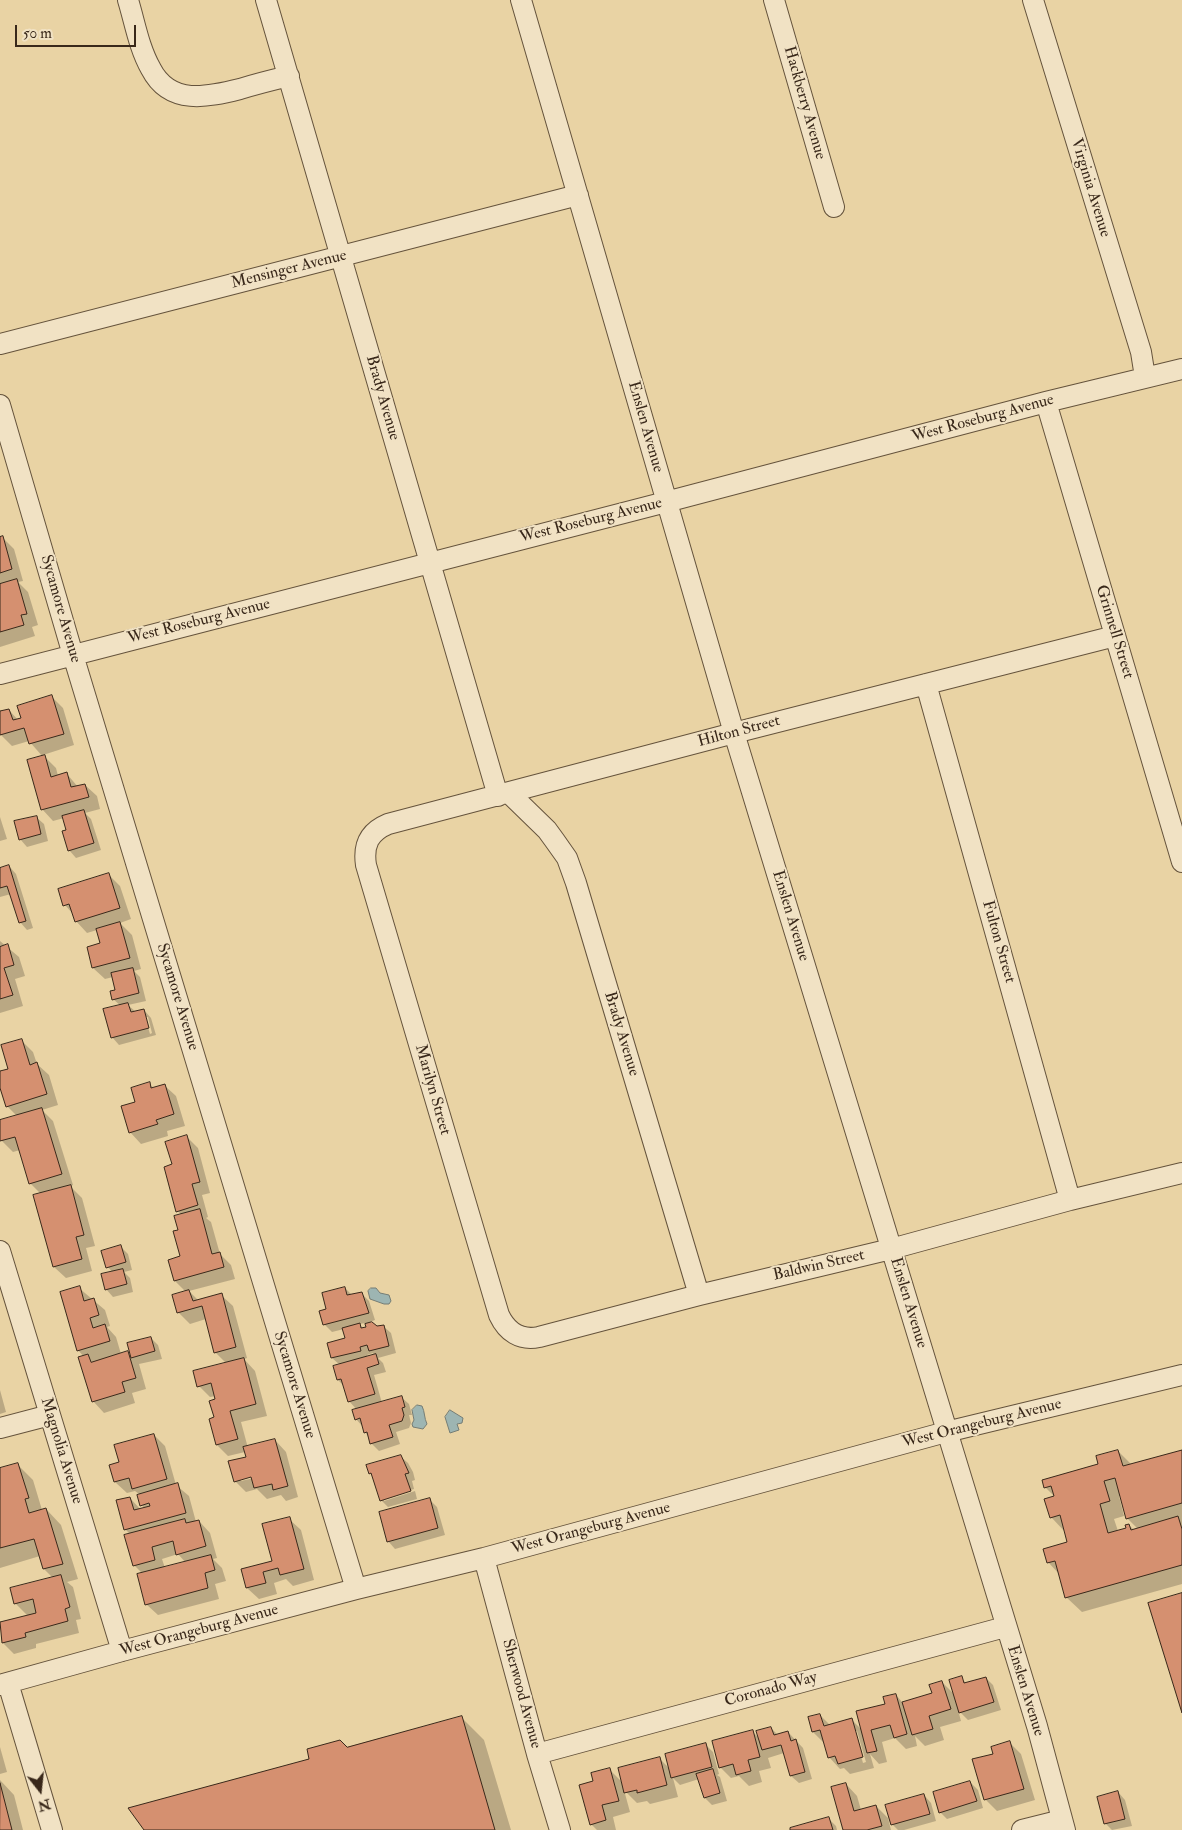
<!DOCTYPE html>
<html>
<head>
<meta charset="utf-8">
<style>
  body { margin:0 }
  #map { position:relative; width:1182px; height:1830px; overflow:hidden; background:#e9d3a4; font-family:"IM FELL Double Pica",serif }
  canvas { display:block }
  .north { position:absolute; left:15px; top:1765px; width:50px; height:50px; -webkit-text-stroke:4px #f1e2c4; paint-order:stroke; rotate:164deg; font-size:14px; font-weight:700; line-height:20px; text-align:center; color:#39281a }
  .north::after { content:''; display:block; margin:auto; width:18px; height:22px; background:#39281a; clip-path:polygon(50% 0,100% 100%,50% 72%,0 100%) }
  .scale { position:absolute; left:15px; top:25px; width:121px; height:22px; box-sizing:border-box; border:2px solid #39281a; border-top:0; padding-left:6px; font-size:15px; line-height:18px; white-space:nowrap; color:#39281a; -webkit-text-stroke:4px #f1e2c4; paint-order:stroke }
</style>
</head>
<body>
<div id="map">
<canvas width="1182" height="1830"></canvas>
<div class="north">N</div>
<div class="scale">50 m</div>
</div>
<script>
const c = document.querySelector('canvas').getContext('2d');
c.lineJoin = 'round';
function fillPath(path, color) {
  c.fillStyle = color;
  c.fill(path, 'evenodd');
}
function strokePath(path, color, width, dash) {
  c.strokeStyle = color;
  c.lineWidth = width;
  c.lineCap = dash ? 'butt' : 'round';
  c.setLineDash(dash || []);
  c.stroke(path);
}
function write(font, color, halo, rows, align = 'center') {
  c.font = font + ' "IM FELL Double Pica",serif';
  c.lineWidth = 4;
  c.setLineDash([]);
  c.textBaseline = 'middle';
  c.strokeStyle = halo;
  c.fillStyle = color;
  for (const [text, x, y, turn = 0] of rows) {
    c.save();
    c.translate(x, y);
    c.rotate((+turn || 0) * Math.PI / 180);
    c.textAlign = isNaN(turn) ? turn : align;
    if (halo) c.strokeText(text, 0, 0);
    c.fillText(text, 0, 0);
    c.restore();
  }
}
const water = new Path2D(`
  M371,1288H376L380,1293L389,1295L391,1301L389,1304H384L370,1299L368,1291Z
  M417,1405L422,1406C425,1412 424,1418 427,1424L423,1429L413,1427L412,1424L414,1420L412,1410Z
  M450,1410L463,1418L462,1423L457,1424L459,1430L450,1433L445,1417Z`);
fillPath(water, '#9db5b2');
strokePath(water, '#757d75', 1);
fillPath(new Path2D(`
  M0,538H3L14,549L23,581L18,582L28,592L38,625L32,627L35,636L0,647Z
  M51,696L63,708L74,745L43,755L56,768L58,776L67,774L78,787L85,785L97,796L100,809L85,813L91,819L101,850L76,858L69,850L67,830L64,818L53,821L42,809L43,757L29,741L12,746L0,734V713L9,710L18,720L23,718Z
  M0,817L7,839L0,841Z
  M36,817L44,824L48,841L27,847L20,839Z
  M9,866L16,874L33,928L27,930L20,922L11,894L0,897V869Z
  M109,875L120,886L131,919L120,923L132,935L141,969L134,971L140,977L146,1001L128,1005L136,1012L144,1010L151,1018L156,1035L119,1045L112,1037L121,1006L113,999L117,991L113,977L105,979L93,968L88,947L101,944L97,930L87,933L76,921L73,914L65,905ZM145,1017H148L152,1033L150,1034Z
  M0,941L19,957L25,976L15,979L23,1006L0,1013Z
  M21,1040L33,1052L37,1064L49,1075L58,1105L42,1110L53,1121L73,1185L70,1186L82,1198L95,1246L86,1248L92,1271L66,1278L54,1267L35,1196L41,1194L30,1183L20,1150L13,1152L2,1141L0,1135V1122L18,1117L7,1106L0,1084V1072L10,1069Z
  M149,1084L154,1088L164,1085L176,1096L185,1126L167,1131L168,1136L141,1144L130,1132L137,1103Z
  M187,1137L198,1148L210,1193L202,1195L208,1217L206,1218L211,1222L220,1254L231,1265L235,1279L189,1291L199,1301L221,1295L233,1306L247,1358L244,1359L255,1371L267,1416L241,1422L248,1448L275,1440L286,1452L298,1497L286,1501L281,1495L267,1499L257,1489L246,1492L235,1481L247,1458L245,1452L228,1456L217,1445L216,1396L210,1397L199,1386L227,1364L215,1352L206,1319L190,1324L178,1312L186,1292L175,1281L169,1260L182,1257L179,1231L182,1216L178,1211L174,1165ZM257,1474L258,1477L241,1481V1478Z
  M120,1246L128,1254L132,1270L124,1272L130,1278L133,1292L113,1297L106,1289L113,1273L108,1267Z
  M79,1288L105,1310L110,1326L107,1327L116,1337L121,1354L127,1352L132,1357L151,1338L158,1345L162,1359L139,1364L146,1389L132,1393L135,1403L104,1413L93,1401L84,1357L78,1350Z
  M345,1288L352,1295L361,1293L369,1301L375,1320L370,1322L377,1328L383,1326L391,1333L396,1353L378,1358L383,1363L386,1372L374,1375L382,1403L401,1397L409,1404L412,1415H409L411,1423L409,1428L396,1432L400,1444L379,1451L371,1443L363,1427L356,1419L357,1410L349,1401L344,1386L338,1380L340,1365L332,1358L329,1344L346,1339L344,1329L332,1332L324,1324L327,1310ZM366,1323L367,1328H363L359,1324ZM373,1353L375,1356L368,1358L367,1355Z
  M0,1390L6,1412L0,1414Z
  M154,1435L165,1446L176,1485L189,1496L196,1522L199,1521L210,1533L217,1558L213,1559L222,1568L226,1581L215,1584L219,1599L158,1615L146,1604L143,1574L134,1565L131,1535L125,1529L130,1498L141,1510L145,1509L142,1505L139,1494L135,1491L127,1493L115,1482L111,1465L121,1463ZM178,1554L186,1563L165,1568L162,1559Z
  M1118,1451L1132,1465L1182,1451V1584L1082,1612L1066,1597L1060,1575L1048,1562L1069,1543L1066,1533L1051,1517L1055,1497L1045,1487L1100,1465ZM1119,1496H1121L1127,1518L1138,1529L1134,1530L1129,1525L1127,1529L1118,1531L1114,1519L1124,1516Z
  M400,1456L408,1463L413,1472L415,1480L412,1481L414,1489L384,1498V1501L415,1491L417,1499L388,1507L381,1500L374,1478L370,1473Z
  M18,1465L33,1480L42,1510L46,1509L61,1525L78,1579L67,1582L73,1587L81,1619L76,1620L79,1633L36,1644V1648L14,1654L3,1643L0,1624L28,1616L16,1604L12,1589L53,1578L44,1569L40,1556L0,1568V1470Z
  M430,1500L437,1507L445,1535L395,1549L388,1541Z
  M289,1519L301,1530L314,1580L293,1586L286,1579L274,1583L277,1594L259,1599L247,1588L274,1561Z
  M961,1678L967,1684L986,1678L993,1685L1001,1710L968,1720L958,1710L961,1721L940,1727L944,1740L925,1746L915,1736L917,1746L906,1749L895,1738L882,1742L887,1762L879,1764L870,1754L874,1768L850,1774L844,1768L840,1769L829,1757L825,1744L813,1732L809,1718L820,1715L831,1726L852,1720L862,1730L896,1695L903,1703L934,1694L942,1682L955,1695ZM854,1731H857L866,1762L863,1763Z
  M461,1717L484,1740L511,1830H146L310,1760Z
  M771,1728L778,1735L788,1732L803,1748L812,1779L799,1783L791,1776L784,1753L768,1758L771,1768L759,1771L762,1782L749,1786L739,1776L731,1778L720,1767L753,1732L759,1738Z
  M1010,1743L1021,1754L1035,1800L997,1811L986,1800L974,1760L995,1754Z
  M706,1745L713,1752L719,1774L717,1775L720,1777L727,1801L712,1805L705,1798L699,1779L680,1785L673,1778L678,1797L650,1804L647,1801L637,1803L624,1790L630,1812L613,1817L616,1830H597L591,1824L595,1782L610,1770L623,1783L660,1759L670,1769Z
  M0,1747L7,1772L0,1774Z
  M0,1780L14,1795L23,1830H0Z
  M970,1782L978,1790L983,1808L947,1819L940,1812Z
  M846,1784L857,1796L861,1810L876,1806L888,1818L891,1830H844Z
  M1118,1792L1125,1800L1132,1826L1112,1830L1105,1823Z
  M924,1795L931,1803L936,1821L904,1830H898L892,1824Z
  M829,1819L836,1826L837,1830H792Z`), '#0003');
const building = new Path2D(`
  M3,536L12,569L0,573V537Z
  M17,579L27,614L21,615L24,625L0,632V584Z
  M52,695L64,734L29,744L24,728L0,735V711L9,709L13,720L21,718L17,706Z
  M45,755L51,777L67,772L71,787L85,784L89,797L41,810L27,760Z
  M84,810L94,843L68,851L62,831L66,830L62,816Z
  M37,816L41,834L19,840L14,821Z
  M9,865L26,921L19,923L7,886L0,888V868Z
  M109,873L120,908L75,922L69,904L63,906L58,889Z
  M120,922L130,958L92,968L87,947L100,943L96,929Z
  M8,944L14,965L4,968L13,995L0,999V947Z
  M133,968L139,993L112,1000L110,991L115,990L111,973Z
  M128,1003L131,1012L144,1009L149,1028L111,1038L103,1009Z
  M22,1039L30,1065L37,1062L47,1094L6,1107L0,1088V1071L8,1069L1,1045Z
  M150,1082L151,1088L165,1084L174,1114L156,1120L158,1124L129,1133L121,1106L135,1102L131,1088Z
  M42,1108L62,1174L29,1184L15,1137L0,1141V1120Z
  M187,1135L200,1182L192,1184L198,1205L176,1212L164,1167L172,1164L165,1142Z
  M71,1185L84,1235L76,1237L82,1259L53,1267L33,1195Z
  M200,1209L212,1254L220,1252L224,1267L174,1281L168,1260L180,1256L173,1231L178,1230L174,1216Z
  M121,1245L126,1262L106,1268L101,1251Z
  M123,1269L127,1284L105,1290L101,1274Z
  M80,1286L84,1301L94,1298L99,1315L90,1318L93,1328L105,1324L110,1341L77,1351L60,1292Z
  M345,1287L347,1295L362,1292L369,1313L323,1325L319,1311L326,1309L322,1293Z
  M189,1290L193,1301L222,1293L236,1347L214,1353L202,1306L177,1313L172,1295Z
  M372,1322L377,1326L384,1325L389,1346L369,1351L367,1345L360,1347L361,1351L331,1358L327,1343L345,1338L342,1328L360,1323L361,1328L366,1327L365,1324Z
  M151,1337L155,1351L131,1358L127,1343Z
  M128,1351L136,1378L122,1382L125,1392L92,1402L78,1357L88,1354L91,1362Z
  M376,1354L379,1364L367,1368L375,1394L348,1402L341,1379L337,1380L333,1366Z
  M244,1358L256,1404L230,1411L238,1439L216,1445L209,1419L214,1417L209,1401L215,1399L211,1383L197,1387L193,1371Z
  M402,1396L405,1407L402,1408L404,1415L402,1421L389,1425L393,1437L370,1444L367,1432L364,1433L360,1418L355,1420L352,1410Z
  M154,1434L167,1479L132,1489L129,1478L114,1482L109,1465L119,1462L114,1445Z
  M275,1439L288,1486L273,1490L272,1484L254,1488L251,1477L234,1482L228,1461L246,1457L243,1447Z
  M1118,1450L1123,1466L1182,1450V1503L1126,1519L1115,1478L1104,1481L1110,1501L1100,1504L1108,1533L1126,1528L1125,1525L1129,1524L1131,1530L1178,1516L1182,1529V1565L1065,1598L1055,1561L1047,1563L1043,1549L1067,1542L1060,1515L1050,1518L1044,1499L1054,1496L1051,1486L1044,1488L1042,1480L1098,1464L1096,1456Z
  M401,1455L409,1473L405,1474L411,1491L380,1501L371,1473L369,1474L366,1465Z
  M18,1463L29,1498L25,1499L29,1513L46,1508L63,1564L43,1569L34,1539L0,1548V1468Z
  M178,1483L186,1513L124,1530L116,1500L130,1497L134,1510L150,1506L149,1503L140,1506L137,1495Z
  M430,1498L438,1528L387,1542L379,1512Z
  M290,1517L304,1569L280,1575L278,1568L263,1572L266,1583L246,1588L241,1569L272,1561L262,1524Z
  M185,1519L186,1523L199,1520L206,1546L176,1555L173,1541L152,1547L155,1560L133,1566L124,1535Z
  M211,1555L215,1570L205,1573L208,1588L145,1605L137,1574Z
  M61,1575L70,1607L65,1609L68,1621L25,1633L26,1637L2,1643L0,1622L36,1613L33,1599L14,1604L10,1588Z
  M1182,1593V1713L1148,1603Z
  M962,1676L964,1683L986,1677L994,1702L959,1713L949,1680Z
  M942,1681L951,1709L929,1716L933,1729L912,1735L902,1702L932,1693L929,1685Z
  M896,1694L907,1734L894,1738L890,1725L871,1730L877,1751L867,1753L856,1711L885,1704L883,1697Z
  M820,1714L824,1726L852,1718L863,1757L838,1764L835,1756L828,1758L820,1730L812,1732L808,1717Z
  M462,1716L495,1830H144L128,1808L309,1759L307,1749L340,1740L347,1747Z
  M771,1727L774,1735L788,1731L791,1741L796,1739L805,1772L790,1776L781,1745L762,1750L756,1731Z
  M753,1730L760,1757L748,1760L751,1771L736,1775L733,1764L719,1768L712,1741Z
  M1010,1741L1024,1789L984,1800L972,1759L993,1754L991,1747Z
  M706,1743L712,1767L671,1778L665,1754Z
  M660,1757L667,1785L637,1793V1790L624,1793L618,1768Z
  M610,1768L619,1801L602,1805L606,1820L590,1825L579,1785L593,1781L591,1773Z
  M713,1769L720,1793L704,1798L696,1774Z
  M970,1781L977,1801L939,1813L933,1792Z
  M0,1783L12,1830H0Z
  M846,1783L854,1811L876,1805L882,1826L867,1830H843L831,1787Z
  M1118,1791L1125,1819L1104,1824L1097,1797Z
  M924,1794L930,1814L891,1825L885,1805Z
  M829,1817L833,1830H790V1828Z`);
fillPath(building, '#d59070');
strokePath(building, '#39281a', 1);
const minor = new Path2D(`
  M128,0C135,23 139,48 151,69C170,106 208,97 240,89C256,84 272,80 289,76
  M266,0L498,796
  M521,0L734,733L1037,1726L1065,1830
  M774,0L834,207
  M1033,0L1141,352L1145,377
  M0,344L578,195
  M1046,402L1182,862
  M0,405L73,655L356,1589
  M1115,636L734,733L388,824C369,832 363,845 366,865L499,1315C507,1332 520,1341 539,1337L699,1295L891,1249L1070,1200L1182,1173
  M0,674L666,502L1046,402L1182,369
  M926,684L1070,1200
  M509,793L547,830L555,841L567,858L576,883L699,1295
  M0,1251L122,1651
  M0,1428L50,1415
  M484,1558L537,1754L560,1830
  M8,1683L52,1830
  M0,1685L122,1651L356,1589L484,1558L946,1432L1182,1375
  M537,1754L1005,1627
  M1022,1830L1062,1820`);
strokePath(minor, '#65533c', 22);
strokePath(minor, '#f1e2c4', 20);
write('16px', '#39281a', '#f1e2c4', [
  ["Hackberry Avenue",804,103,74],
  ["Virginia Avenue",1090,188,73],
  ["Mensinger Avenue",289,270,-14],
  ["Brady Avenue",382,398,74],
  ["West Roseburg Avenue",983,419,-15],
  ["Enslen Avenue",645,427,74],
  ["West Roseburg Avenue",591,521,-14],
  ["Sycamore Avenue",60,609,74],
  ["West Roseburg Avenue",199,622,-14],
  ["Grinnell Street",1114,632,73],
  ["Hilton Street",739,732,-15],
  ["Enslen Avenue",790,916,73],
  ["Fulton Street",998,942,74],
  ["Sycamore Avenue",177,997,73],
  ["Brady Avenue",621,1034,73],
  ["Marilyn Street",432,1090,74],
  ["Baldwin Street",819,1266,-13],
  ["Enslen Avenue",908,1303,73],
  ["Sycamore Avenue",294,1385,73],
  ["West Orangeburg Avenue",982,1424,-14],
  ["Magnolia Avenue",61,1451,73],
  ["West Orangeburg Avenue",591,1529,-15],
  ["West Orangeburg Avenue",199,1631,-15],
  ["Coronado Way",771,1690,-15],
  ["Enslen Avenue",1025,1691,73],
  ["Sherwood Avenue",521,1694,75]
]);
</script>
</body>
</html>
